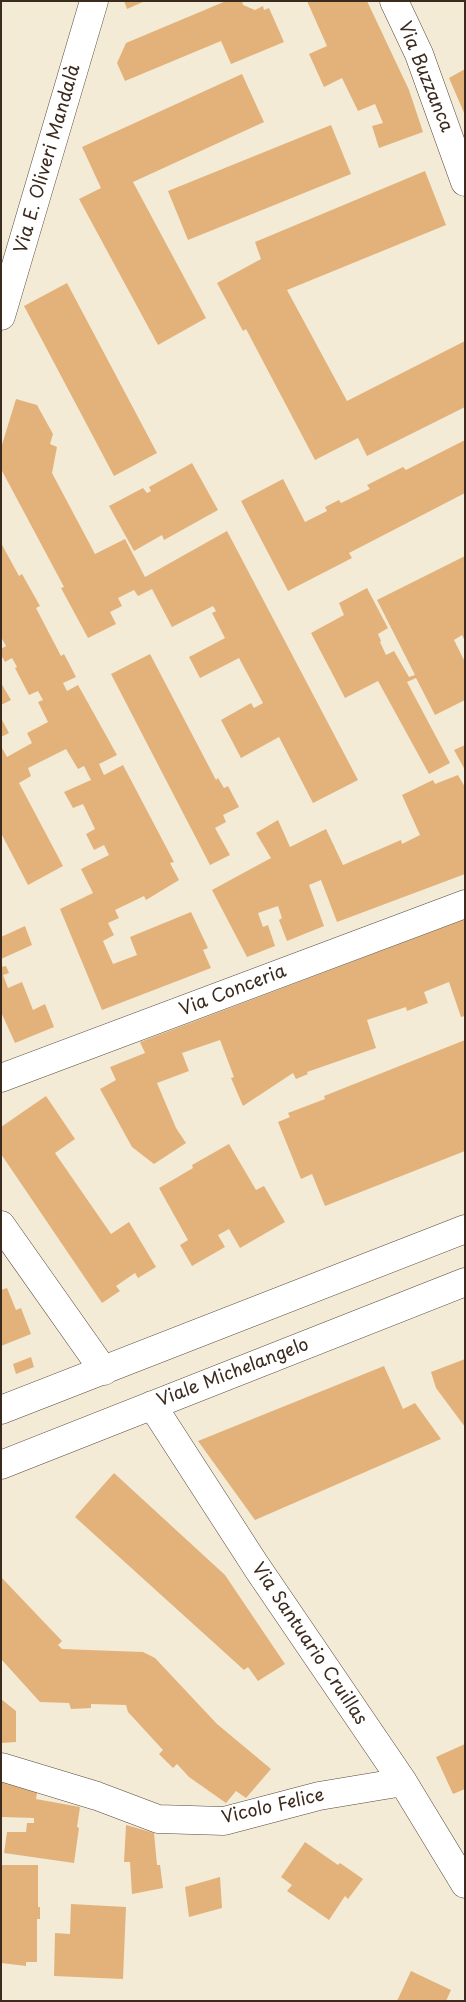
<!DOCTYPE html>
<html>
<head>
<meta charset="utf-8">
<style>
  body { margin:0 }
  #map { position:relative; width:466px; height:2002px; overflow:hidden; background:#f3ebd6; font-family:"Playpen Sans",sans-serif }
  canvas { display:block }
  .frame { position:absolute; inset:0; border:2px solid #3b2a1e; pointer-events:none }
</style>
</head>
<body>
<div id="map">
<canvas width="466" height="2002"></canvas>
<div class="frame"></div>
</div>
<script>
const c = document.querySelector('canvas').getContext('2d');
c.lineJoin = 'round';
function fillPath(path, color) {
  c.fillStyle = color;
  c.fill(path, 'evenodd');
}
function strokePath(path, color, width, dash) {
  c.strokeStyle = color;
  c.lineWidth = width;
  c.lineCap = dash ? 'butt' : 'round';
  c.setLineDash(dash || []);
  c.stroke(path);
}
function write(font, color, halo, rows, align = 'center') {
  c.font = font + ' "Playpen Sans",sans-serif';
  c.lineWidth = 5;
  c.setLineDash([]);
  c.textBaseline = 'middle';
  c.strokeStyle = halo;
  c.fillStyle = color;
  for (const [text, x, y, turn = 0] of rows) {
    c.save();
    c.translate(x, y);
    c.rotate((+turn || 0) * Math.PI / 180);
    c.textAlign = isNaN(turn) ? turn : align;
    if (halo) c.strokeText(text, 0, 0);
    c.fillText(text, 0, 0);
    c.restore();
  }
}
fillPath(new Path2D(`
  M124,1H145L127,9Z
  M226,1H242L243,5L255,10L263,6L264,10L269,8L284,42L231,64L221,41L125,81L117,63L126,43Z
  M307,1H367L409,90L423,132L379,148L372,126L383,123L375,104L358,111L342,78L324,87L309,54L327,46Z
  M465,69V115L449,78Z
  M242,74L264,122L133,182L206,318L158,345L79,199L101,188L82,147Z
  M331,125L351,174L188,240L168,191Z
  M425,171L446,225L287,290L347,401L465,341V407L367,456L358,438L315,460L246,329L243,331L217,283L261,259L255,242Z
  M67,283L157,453L114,476L24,306Z
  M16,399L37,405L53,434L50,444L57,447L52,473L95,554L125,539L145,577L227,531L358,780L313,803L279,737L241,758L221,720L251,703L254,708L263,703L239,658L200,678L189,657L225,638L212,613L216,611L213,606L172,627L152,589L138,596L134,590L118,598L122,606L110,612L116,624L88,638L61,588L64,587L1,469V448Z
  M465,440V493L349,553L352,558L288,591L241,501L283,479L305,522L327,511L325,507L339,500L341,503L370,489L367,485L403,467L406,470Z
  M192,463L218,510L164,540L162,535L134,551L109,506L143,488L147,493L151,491L149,487Z
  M1,543L19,576L22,574L40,606L36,608L61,656L64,654L76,677L63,683L67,691L78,685L117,755L99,764L104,775L123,765L174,862L170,863L179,880L146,900L144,896L115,910L119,918L108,923L114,935L103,941L113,964L137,955L130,937L191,912L208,948L203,950L211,968L102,1010L60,909L93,893L81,869L109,855L104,845L94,850L86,834L95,829L83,804L73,808L64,792L91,780L84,766L78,769L66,749L28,768L31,776L19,783L63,866L28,885L1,833V746L7,757L32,743L27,733L48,722L38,702L43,700L38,691L29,695L15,668L17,667L12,658L5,662L1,655V649L6,646L1,637Z
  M465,556V641L462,635L454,640L465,662V700L435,715L416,678L407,682L450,763L429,774L378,681L345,698L311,633L344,615L339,603L367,588L388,628L378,634L381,641L380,642L386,655L394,651L409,677L415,675L377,600Z
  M150,654L216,780L218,778L224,788L228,786L239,807L223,815L226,822L215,828L230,855L210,865L111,674Z
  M1,683L11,700L1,705Z
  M1,718L9,733L1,737Z
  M465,745V770L454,750Z
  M458,775L465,787V874L337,922L321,880L309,885L324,926L287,941L279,920L282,918L278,906L258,913L263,927L268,925L275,946L247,957L212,890L271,858L256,833L278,820L290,847L326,829L343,865L401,840L402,844L420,835L402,795L433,780L435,784Z
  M465,919V1016L461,1017L449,982L424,992L428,1003L407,1011L406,1007L367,1020L376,1048L307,1072L308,1074L296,1079L293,1073L243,1106L231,1078L234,1077L220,1040L182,1053L189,1071L157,1083L176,1128L186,1143L154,1164L132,1147L100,1089L116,1080L110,1067L145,1053L140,1042Z
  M25,926L32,945L1,959V937Z
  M6,966L9,973L3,975L8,988L22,982L33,1010L45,1004L54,1027L15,1043L1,1012V967Z
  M465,1040V1151L325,1206L312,1174L301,1179L278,1122L290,1117L288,1113L325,1099L324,1096Z
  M46,1096L75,1139L55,1153L111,1234L129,1222L156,1267L138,1278L135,1273L116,1286L120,1291L102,1303L1,1154V1127Z
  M229,1144L256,1190L264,1186L285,1222L240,1248L229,1229L218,1235L225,1247L192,1266L180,1245L188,1240L159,1188L193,1168L192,1165Z
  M7,1288L16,1310L21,1308L31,1334L1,1346V1290Z
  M31,1357L34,1367L16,1374L13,1364Z
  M465,1359V1427L436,1388L431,1372Z
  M384,1366L403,1409L415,1403L441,1439L255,1520L198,1441Z
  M114,1473L225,1575L285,1664L258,1681L248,1667L244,1670L75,1517Z
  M1,1577L62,1641L58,1645L62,1649L143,1652L155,1658L217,1724L271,1769L246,1798L236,1791L226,1803L189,1777L177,1764L173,1768L159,1754L163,1750L128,1712L126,1705L91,1704V1708L71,1709L69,1703L40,1702L1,1659Z
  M1,1699L16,1711V1742L1,1743Z
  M465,1744V1789L453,1794L436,1757Z
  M1,1782L38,1787L36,1799L80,1807L77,1827L79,1828L74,1863L4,1853L7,1832H26L27,1823H34V1818L1,1817Z
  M126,1825L154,1833L157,1865H160L163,1888L132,1894L130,1862H124Z
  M305,1842L338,1865L340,1863L363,1879L348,1899L345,1896L329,1920L287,1891L292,1885L281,1877Z
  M1,1865H38V1907H40V1919H37V1962H26V1966L1,1963Z
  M220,1877L222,1908L189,1917L185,1887Z
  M71,1904L126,1907L123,1979L54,1976L55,1933L70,1934Z
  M411,1971L451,1990L446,2001H397Z`), '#e3b27b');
const minor = new Path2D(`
  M394,1L419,54L465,182
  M1,316L94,1
  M1,1078L465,904
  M1,1225L104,1371
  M152,1405L256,1566L403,1782L465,1884
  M1,1410L465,1229
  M1,1465L465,1282
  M1,1767L97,1796L158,1819L224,1821L319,1796L403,1782`);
strokePath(minor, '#57473a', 29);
strokePath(minor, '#fff', 28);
write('18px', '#3b2a1e', '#fff', [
  ["Via Buzzanca",425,77,68],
  ["Via E. Oliveri Mandalà",48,159,-74],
  ["Via Conceria",233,991,-21],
  ["Viale Michelangelo",233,1373,-21],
  ["Via Santuario Cruillas",309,1644,56],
  ["Vicolo Felice",273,1807,-13]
]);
</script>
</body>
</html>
